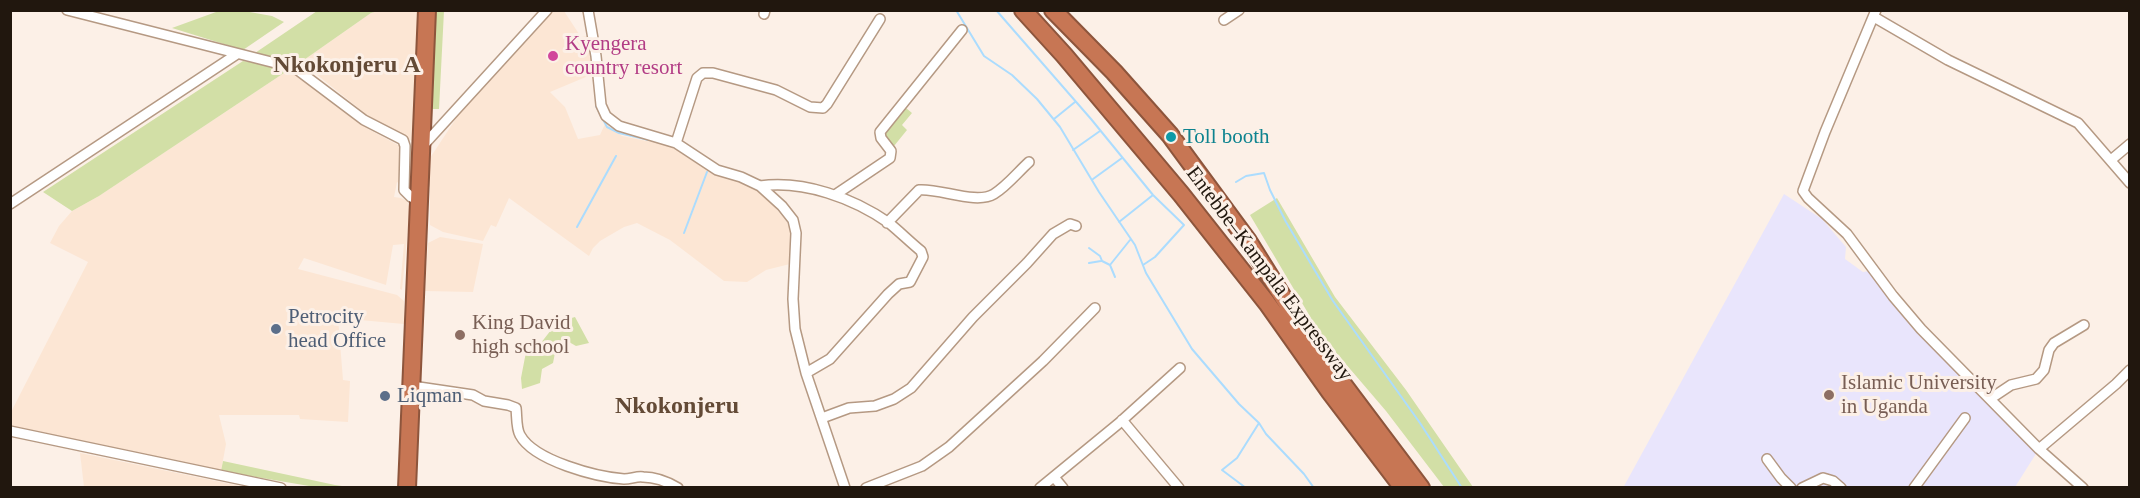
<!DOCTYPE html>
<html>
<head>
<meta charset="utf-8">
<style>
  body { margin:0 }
  #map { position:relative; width:2140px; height:498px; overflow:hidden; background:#fcf0e7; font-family:"Times New Roman",serif }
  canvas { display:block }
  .frame { position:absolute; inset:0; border:12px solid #21170e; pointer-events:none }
</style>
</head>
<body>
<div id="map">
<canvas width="2140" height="498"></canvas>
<div class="frame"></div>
</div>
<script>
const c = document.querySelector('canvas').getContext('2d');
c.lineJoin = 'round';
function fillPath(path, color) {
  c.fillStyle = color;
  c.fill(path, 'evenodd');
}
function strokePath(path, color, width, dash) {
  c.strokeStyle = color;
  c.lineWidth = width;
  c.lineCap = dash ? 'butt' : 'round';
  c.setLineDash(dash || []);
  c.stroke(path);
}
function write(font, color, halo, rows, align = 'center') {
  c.font = font + ' "Times New Roman",serif';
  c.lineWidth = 6;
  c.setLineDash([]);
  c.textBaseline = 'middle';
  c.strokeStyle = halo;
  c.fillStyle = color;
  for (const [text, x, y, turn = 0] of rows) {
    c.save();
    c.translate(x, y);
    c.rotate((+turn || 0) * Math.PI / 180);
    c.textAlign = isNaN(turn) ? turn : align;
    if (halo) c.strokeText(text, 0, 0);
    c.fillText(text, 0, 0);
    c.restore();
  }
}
fillPath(new Path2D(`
  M378,11H418L414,142L377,123L301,62L371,13Z
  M553,11H564L581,37L590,36L593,74L550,92L565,107L578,139L600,135L605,124L622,136L646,141L671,144L711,171L744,183L765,195L790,226L792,246L790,264L766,270L747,282L724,281L670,240L637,223L624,227L600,241L593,248L589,256L509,198L496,227L491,225L483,241L443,232L430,225V188L425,173L430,158L459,114Z
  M290,69L368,129L413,153L411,192L397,182L394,197L401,198L407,201L410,209L402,290L400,289L404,244L393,245L386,285L304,258L298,269L397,295L404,301V324L338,318L343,380L350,381L348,422L300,419L299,415H219L226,444L221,471L11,427L10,414L88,262L50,243L59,226L72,211L99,196Z
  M440,237L483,244L473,292L425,291L428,243Z
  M80,453L245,487H84Z`), '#fce6d4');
fillPath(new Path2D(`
  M1784,194L1822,219L1846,247L1845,259L1863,272L1869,271L2039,449L2015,487L1623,488Z`), '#e9e5fc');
fillPath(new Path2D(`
  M244,11L272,16L284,22L243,50L172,28L216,12Z
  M317,11H378L371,13L301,62L255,53Z
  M433,11H444L439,109H429Z
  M243,61L290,69L99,196L72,211L43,192Z
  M906,108L912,113L902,125L907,130L894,146L882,136Z
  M1277,198L1335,297L1406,390L1473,487H1444L1386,411L1321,335L1250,215Z
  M575,317L589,343L576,346L569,342L557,343L553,363L542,369L540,383L522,389L521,378L526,352L537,348L551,330L558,328L561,321Z
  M223,461L335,485L349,487H315L221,471Z`), '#d2dfa6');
strokePath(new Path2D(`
  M956,10L984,56L1012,75L1037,99L1060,127L1099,192L1135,245L1146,273L1192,349L1239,404L1259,423L1266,434L1304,474L1314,488
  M996,10L1091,119L1153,195L1184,225L1155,257L1143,265
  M596,106L607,127L619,133L649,140
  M1054,119L1075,102
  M1073,150L1100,131
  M1093,179L1122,158
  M1236,182L1246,176L1264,173L1270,190L1286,222L1333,301L1420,423L1462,488
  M1119,222L1153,195
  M577,227L616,156
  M684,233L707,172
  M1089,248L1100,256L1102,261L1110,265L1130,240
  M1089,263L1101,261
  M1110,265L1115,277
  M1246,488L1222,470L1237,458L1259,423`), '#abdcfe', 2);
const street = new Path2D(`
  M67,10L295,68L364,120L403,140L405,146L404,190L411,197L420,201
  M588,10L596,56L601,105L606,116L619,126L676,143L717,170L741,177L760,186L782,206L793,220L796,233L793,299L795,329L806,373L845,488
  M1876,10L1825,132L1803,191L1808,198L1847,234L1893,296L1921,329L2039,449L2083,488
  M764,14L765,10
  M1874,17L1948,60L2078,123L2130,183
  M1224,20L1239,10
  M676,143L697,78L703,73H713L776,90L810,107L823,108L827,104L880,19
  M421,148L547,10
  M2111,160L2130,144
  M760,186C804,180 853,198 889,223C900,232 910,242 921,251L923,257L910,282L899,284L888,294L830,359L806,373
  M835,195L890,158L891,151L881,138L880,132L962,30
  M10,204L237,54
  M887,223L919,190C940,188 976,205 994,194C1007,186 1018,172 1029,162
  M412,386L473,395L484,401L508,405L516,408C517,416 516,428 520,435C534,461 597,477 624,479C631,479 637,476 643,477C655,477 668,482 678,488
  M1990,399L2011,385L2036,379L2044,370L2049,350L2054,343L2084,325
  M822,418L849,408L875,406L894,399L911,388L973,317L1027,263L1053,234L1070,224L1076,226
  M1122,420L1179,488
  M10,431L281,488
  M2039,449L2116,384L2130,370
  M1767,459L1781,478L1791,488
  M1054,477L1063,488
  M866,488L922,466L949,447L1043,361L1095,308
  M1040,488L1118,424L1180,368
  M1802,488L1823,478L1833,481L1841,488
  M1914,488L1965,418`);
const highway = new Path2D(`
  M1023,10L1064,55L1181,194L1267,303L1330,392L1403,488
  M1053,10L1114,72L1170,135L1248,241L1309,339L1421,488
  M407,488L427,10`);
strokePath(street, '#b59983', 12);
strokePath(highway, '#8d553c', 20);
strokePath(street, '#fff', 9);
strokePath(highway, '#c77654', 16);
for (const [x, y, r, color] of [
  [553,56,6,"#d1479c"],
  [1171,137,6,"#0f9aa8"],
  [276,329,6,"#5c6f8a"],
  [460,335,6,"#8d6e63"],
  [1829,395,6,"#8d6e63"],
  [385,396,6,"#5c6f8a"]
]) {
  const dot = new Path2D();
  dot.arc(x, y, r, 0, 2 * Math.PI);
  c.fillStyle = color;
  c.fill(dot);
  strokePath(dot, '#fcf0e7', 2);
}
write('21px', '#b23c85', '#fcf0e7', [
  ["Kyengera",565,44],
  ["country resort",565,68]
], 'left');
write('21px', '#0d838f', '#fcf0e7', [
  ["Toll booth",1183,137]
], 'left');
write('21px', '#21170e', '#fcf0e7', [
  ["Entebbe–Kampala Expressway",1269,274,53]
]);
write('21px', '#4e5e75', '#fcf0e7', [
  ["Petrocity",288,317],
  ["head Office",288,341],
  ["Liqman",397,396]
], 'left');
write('21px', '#785e54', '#fcf0e7', [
  ["King David",472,323],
  ["high school",472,347],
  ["Islamic University",1841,383],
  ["in Uganda",1841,407]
], 'left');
write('bold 24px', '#634a36', '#fcf0e7', [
  ["Nkokonjeru A",347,66],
  ["Nkokonjeru",677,407]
]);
</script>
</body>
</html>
